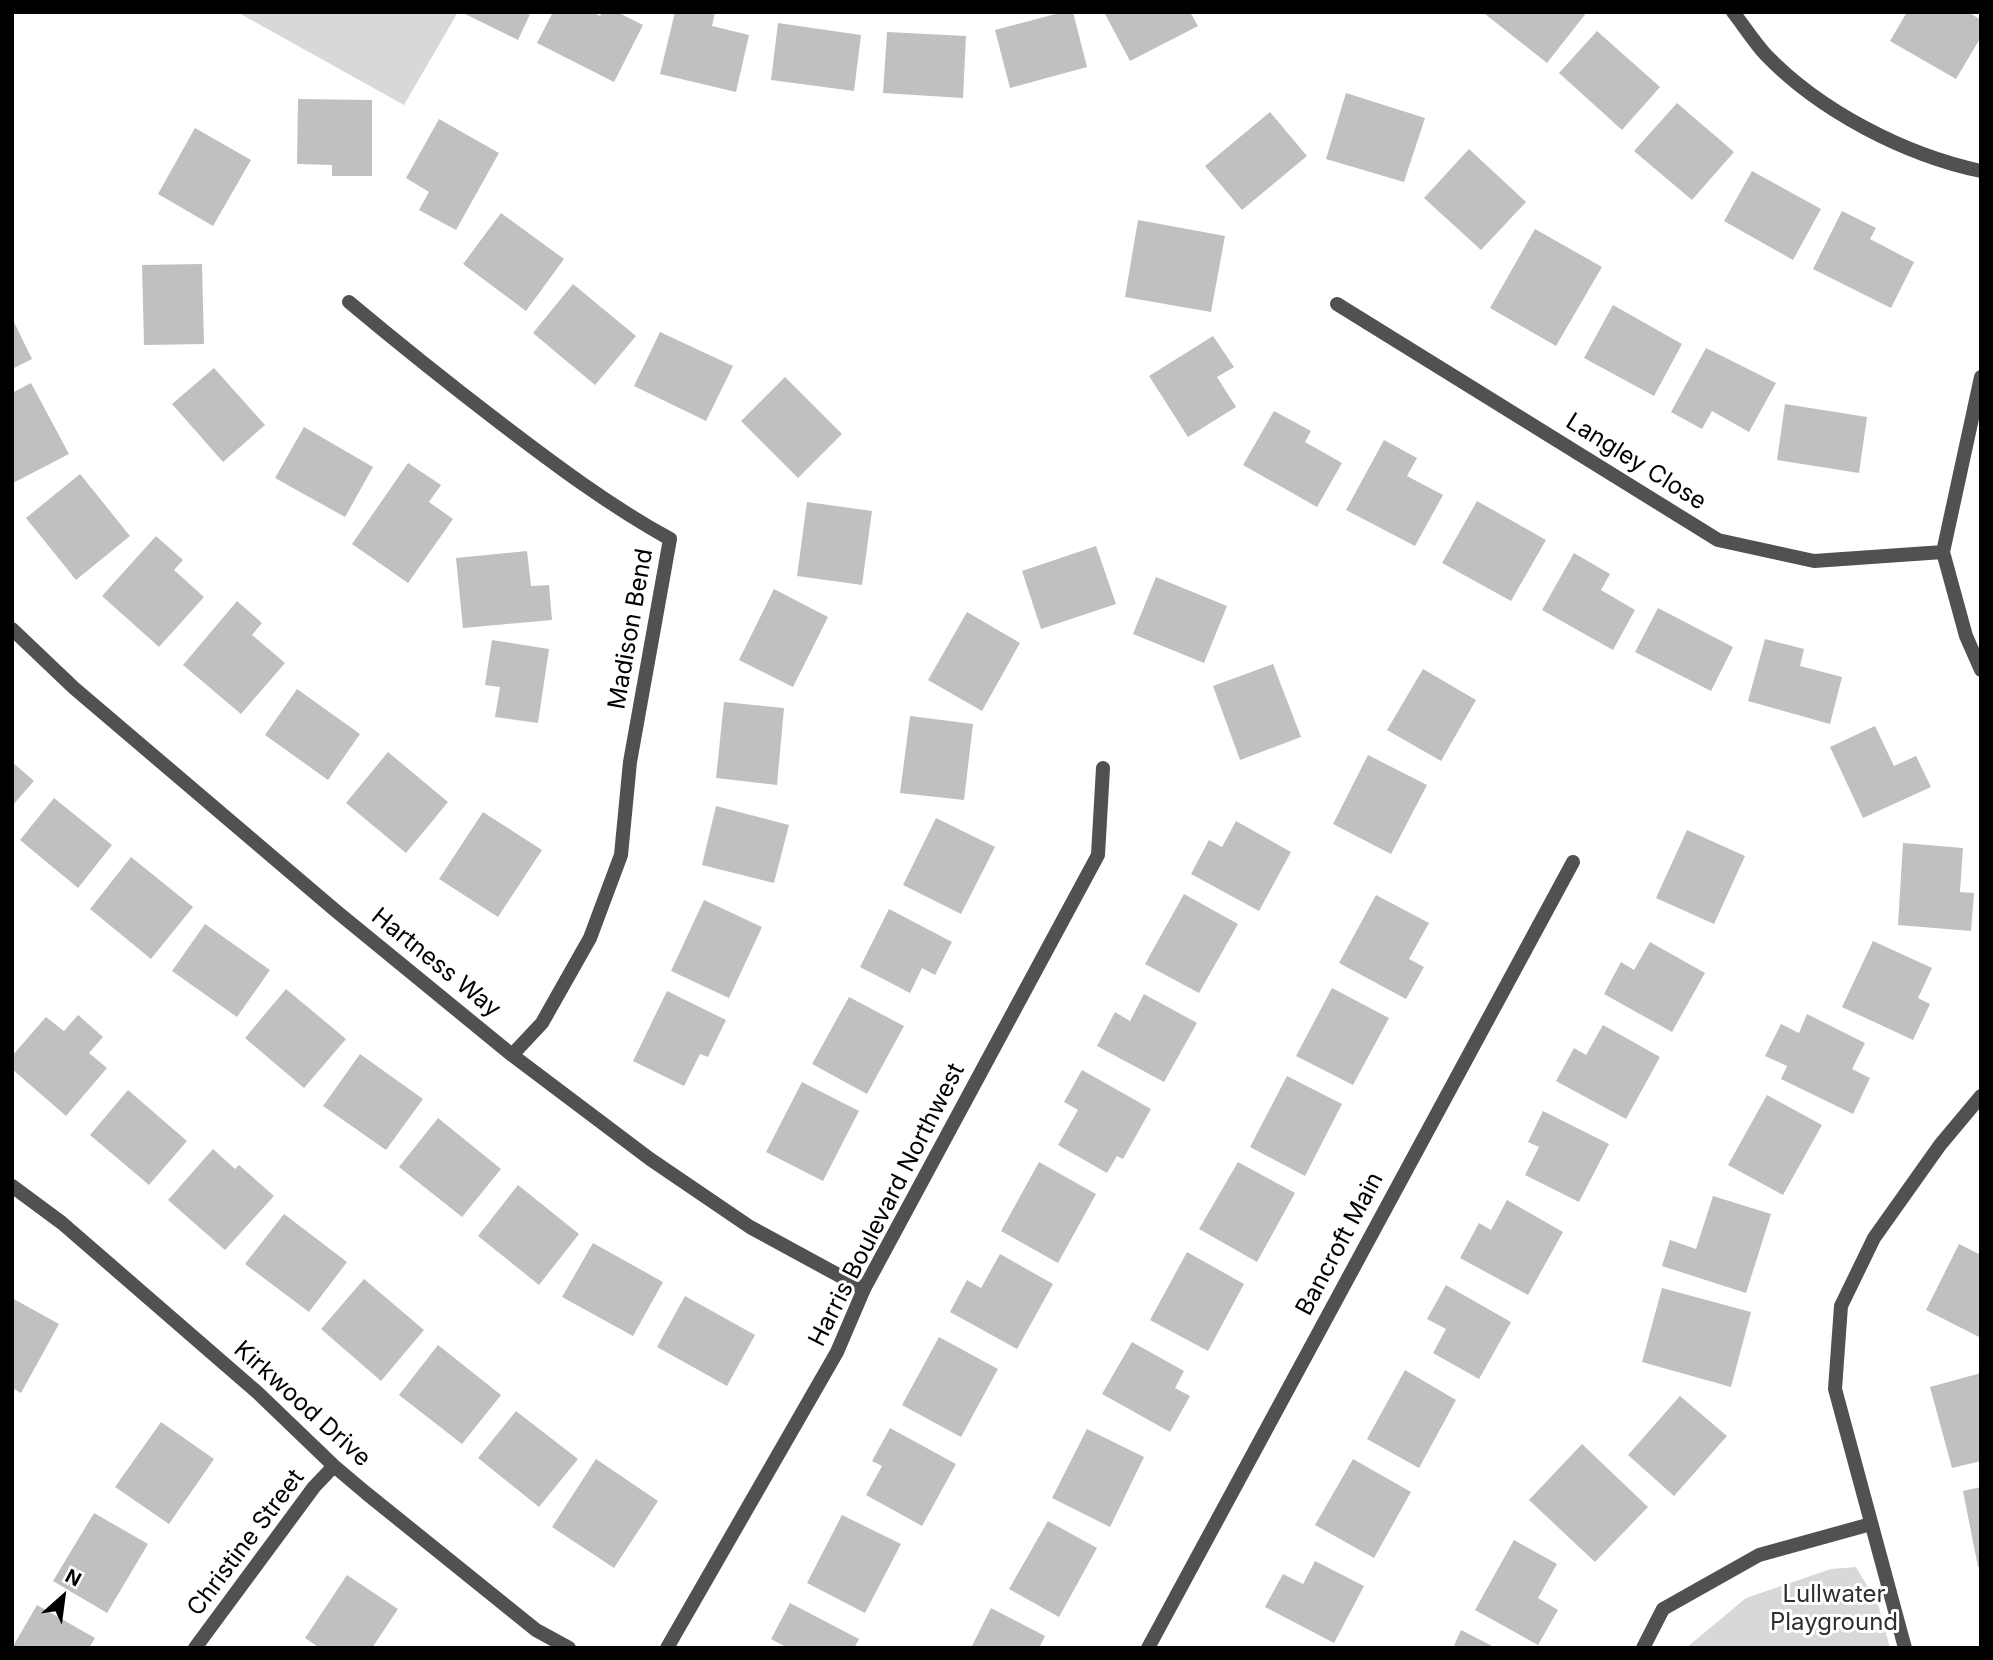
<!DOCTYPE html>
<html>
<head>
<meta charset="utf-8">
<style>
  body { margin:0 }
  #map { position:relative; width:1993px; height:1660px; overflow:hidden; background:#fff; font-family:Inter,sans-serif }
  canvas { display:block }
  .frame { position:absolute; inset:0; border:14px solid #000; pointer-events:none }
  .north { position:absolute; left:28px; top:1562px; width:70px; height:70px; -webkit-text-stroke:5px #fff; paint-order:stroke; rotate:28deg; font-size:19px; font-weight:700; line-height:28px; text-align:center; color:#000 }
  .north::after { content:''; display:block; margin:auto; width:24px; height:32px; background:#000; clip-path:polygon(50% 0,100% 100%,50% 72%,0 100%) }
</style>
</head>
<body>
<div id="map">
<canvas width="1993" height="1660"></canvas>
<div class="frame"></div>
<div class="north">N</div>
</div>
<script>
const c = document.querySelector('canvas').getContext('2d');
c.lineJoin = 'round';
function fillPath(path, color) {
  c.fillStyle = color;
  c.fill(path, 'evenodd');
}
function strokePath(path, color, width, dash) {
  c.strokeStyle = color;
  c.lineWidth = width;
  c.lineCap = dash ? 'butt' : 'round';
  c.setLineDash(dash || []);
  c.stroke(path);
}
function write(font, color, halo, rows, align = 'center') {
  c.font = font + ' Inter,sans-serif';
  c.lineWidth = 6;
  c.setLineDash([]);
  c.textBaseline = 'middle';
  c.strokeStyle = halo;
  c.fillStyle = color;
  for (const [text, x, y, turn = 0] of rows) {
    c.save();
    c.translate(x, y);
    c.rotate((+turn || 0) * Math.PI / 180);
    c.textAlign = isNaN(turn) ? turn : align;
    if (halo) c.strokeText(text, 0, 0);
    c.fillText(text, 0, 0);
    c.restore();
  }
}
fillPath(new Path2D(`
  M237,12H458L404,105Z
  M1856,1567L1878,1604L1890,1648H1686L1746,1598L1831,1569Z`), '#d8d8d8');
fillPath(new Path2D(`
  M461,12H531L518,40Z
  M553,12H592L600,16L602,12H617L643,25L614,82L537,43Z
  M675,12H715L712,26L749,35L736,92L660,74Z
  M1063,12H1073L1087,67L1010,88L995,30Z
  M1104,12H1190L1198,26L1130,61Z
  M1486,12H1587L1547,63L1485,14Z
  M1907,12H1968L1981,20V37L1956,79L1890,41Z
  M778,23L861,35L854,91L771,80Z
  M1597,31L1660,87L1622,130L1559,73Z
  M887,32L966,36L963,98L883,93Z
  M1346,93L1425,118L1404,182L1326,159Z
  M298,99L372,100V176H332V165L297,164Z
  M1677,103L1734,152L1692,200L1634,151Z
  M1270,112L1307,156L1242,210L1205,166Z
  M439,119L499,153L456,230L419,210L429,192L406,178Z
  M195,128L251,160L213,226L158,194Z
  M1469,149L1526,202L1481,250L1424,198Z
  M1752,171L1821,209L1793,260L1724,221Z
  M1842,211L1876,228L1870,239L1914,262L1891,308L1813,269Z
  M501,213L564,259L526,311L463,264Z
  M1138,220L1225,236L1211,312L1125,297Z
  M1535,229L1602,267L1556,346L1490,308Z
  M202,264L204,344L144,345L142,265Z
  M573,284L636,336L595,385L533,333Z
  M1613,305L1682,344L1654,396L1584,358Z
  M12,318L32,359L12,369Z
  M660,332L733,366L706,421L634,386Z
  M1213,336L1234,367L1217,377L1236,407L1188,437L1149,376Z
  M1706,348L1776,383L1749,432L1712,411L1702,429L1671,412Z
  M214,368L265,425L223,462L172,404Z
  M785,377L842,434L798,478L741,421Z
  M31,383L69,454L13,483L12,393Z
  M1785,404L1867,417L1859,473L1777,460Z
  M1274,411L1311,431L1305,442L1342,463L1317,507L1243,465Z
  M304,427L373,467L345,517L275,478Z
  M1384,440L1417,458L1407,476L1443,495L1415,546L1346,510Z
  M408,463L441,485L429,502L453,519L408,583L352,544Z
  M80,474L130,536L76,580L26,518Z
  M1477,501L1546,540L1511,601L1442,563Z
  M807,502L872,511L862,585L797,576Z
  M156,536L183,560L174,570L204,597L159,647L102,596Z
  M1096,546L1116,604L1041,629L1022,571Z
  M527,551L531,586L549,585L552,620L463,628L456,558Z
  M1574,553L1610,574L1601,590L1635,610L1613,650L1542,610Z
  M1156,577L1227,606L1204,663L1133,634Z
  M774,589L828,617L793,687L739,660Z
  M237,601L262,623L252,635L285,663L241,714L183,665Z
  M1658,608L1733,647L1711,691L1635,652Z
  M967,612L1020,643L982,711L928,680Z
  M1765,639L1804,649L1800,666L1842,677L1830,724L1748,701Z
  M492,640L549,649L538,723L495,717L500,687L485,685Z
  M1273,664L1301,737L1240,760L1213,686Z
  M1423,669L1476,700L1441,761L1387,730Z
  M297,689L360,734L328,780L265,735Z
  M724,702L784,708L777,785L716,778Z
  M910,716L973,724L964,800L900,793Z
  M1875,726L1894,766L1916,756L1931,787L1863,818L1830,747Z
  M388,752L448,802L406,853L346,803Z
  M1368,755L1427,785L1391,854L1333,824Z
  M12,762L34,781L12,806Z
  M54,798L112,845L78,888L20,840Z
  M716,806L789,825L774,883L702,865Z
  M483,812L542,850L498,917L439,879Z
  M936,818L995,847L961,914L903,885Z
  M1236,821L1291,852L1259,911L1191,874L1209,840L1222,847Z
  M1687,830L1745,856L1714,924L1656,898Z
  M1903,843L1963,848L1960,892L1974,893L1971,931L1898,925Z
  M131,857L193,907L151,959L90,909Z
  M1184,894L1238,924L1199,993L1145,964Z
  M1376,895L1429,923L1409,959L1424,967L1406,999L1339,963Z
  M704,900L762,927L729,998L671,971Z
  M889,909L952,942L935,975L922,968L910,993L860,967Z
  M205,924L270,970L237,1017L172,971Z
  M1873,941L1932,968L1918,998L1930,1004L1913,1040L1842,1007Z
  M1650,942L1705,973L1672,1032L1604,994L1621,962L1634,970Z
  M1332,988L1389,1018L1353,1085L1296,1056Z
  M286,989L346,1039L304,1088L245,1038Z
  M667,991L726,1020L708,1057L700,1054L684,1086L633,1061Z
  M1144,994L1197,1023L1164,1082L1097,1046L1115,1012L1130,1021Z
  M849,997L904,1026L867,1094L812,1064Z
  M1807,1014L1865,1043L1852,1069L1870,1078L1853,1114L1781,1079L1787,1066L1765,1056L1781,1024L1799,1033Z
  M78,1015L103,1037L89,1053L107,1068L66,1116L12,1069V1056L46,1017L64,1031Z
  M1603,1025L1660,1057L1626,1119L1556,1081L1574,1048L1586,1055Z
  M360,1054L423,1099L386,1150L323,1106Z
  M1082,1070L1151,1109L1123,1159L1117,1156L1107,1173L1058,1145L1078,1110L1064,1102Z
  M1287,1076L1342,1104L1305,1176L1250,1147Z
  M802,1082L859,1111L823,1181L766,1152Z
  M128,1090L187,1141L149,1185L90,1135Z
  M1767,1095L1822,1125L1783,1195L1728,1165Z
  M1543,1111L1609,1144L1579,1202L1525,1175L1539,1147L1528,1142Z
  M438,1118L501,1169L462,1217L399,1167Z
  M213,1149L235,1169L239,1165L274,1196L225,1250L168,1200Z
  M1039,1162L1096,1194L1058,1263L1001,1231Z
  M1238,1162L1295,1193L1257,1262L1199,1229Z
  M518,1185L579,1234L539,1285L478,1236Z
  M1713,1196L1771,1214L1746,1293L1662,1266L1670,1240L1696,1249Z
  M1507,1200L1563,1232L1528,1295L1460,1258L1479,1223L1491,1230Z
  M284,1214L347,1262L309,1312L245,1264Z
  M593,1243L663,1282L633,1336L562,1297Z
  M1959,1244L1981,1255V1338L1926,1310Z
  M1187,1252L1244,1284L1208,1351L1150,1320Z
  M1000,1254L1053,1284L1017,1349L950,1312L967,1280L981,1288Z
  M364,1279L424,1330L381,1381L321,1329Z
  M1446,1285L1511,1322L1479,1379L1433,1353L1446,1329L1427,1319Z
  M1662,1288L1751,1312L1731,1387L1642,1362Z
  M685,1296L755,1335L727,1386L657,1347Z
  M12,1298L59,1324L21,1393L12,1388Z
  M939,1337L998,1369L961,1437L902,1405Z
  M1132,1342L1184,1371L1175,1388L1190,1396L1170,1432L1102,1394Z
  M438,1345L501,1395L462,1444L399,1395Z
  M1405,1370L1456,1400L1419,1468L1367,1439Z
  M1981,1373V1461L1952,1468L1930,1387Z
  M1680,1396L1727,1436L1674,1496L1628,1455Z
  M516,1411L578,1459L539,1507L478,1458Z
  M161,1422L214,1459L169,1524L115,1487Z
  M890,1428L956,1464L922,1526L866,1495L882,1466L872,1461Z
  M1087,1429L1144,1457L1110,1527L1052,1498Z
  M1582,1444L1648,1507L1595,1562L1529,1500Z
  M596,1459L658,1501L614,1568L552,1527Z
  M1353,1459L1411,1492L1374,1558L1315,1525Z
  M1981,1487V1567H1978L1963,1491Z
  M94,1513L148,1544L107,1613L53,1581Z
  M842,1515L901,1544L865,1613L807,1583Z
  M1048,1521L1097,1548L1059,1617L1009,1589Z
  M1514,1540L1557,1564L1538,1598L1558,1610L1538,1645L1475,1610Z
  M1315,1561L1364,1586L1334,1643L1265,1607L1283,1574L1303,1584Z
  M347,1575L398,1609L372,1648H320L305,1638Z
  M790,1603L859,1639L854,1648H783L784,1646L771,1639Z
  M37,1605L95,1638L89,1648H12Z
  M991,1608L1045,1636L1039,1648H971Z
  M1461,1630L1496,1648H1453Z`), '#c0c0c0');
strokePath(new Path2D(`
  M1733,12C1744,26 1754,42 1766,55C1820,111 1905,155 1981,171
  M349,302C398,343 448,383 499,422C554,464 610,506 670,539L630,762L621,855L590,938L542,1023L512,1055
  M1337,304L1718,540L1814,561L1943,552
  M1981,377L1943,552L1966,636L1981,670
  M12,629L74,688L336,911L512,1055L650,1159L750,1227L864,1289
  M12,1186L62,1223L258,1393L334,1466L366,1493L536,1630L569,1648
  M195,1648L314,1487L334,1466
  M667,1648L837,1352L864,1289L1098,855L1103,768
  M1148,1648L1573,862
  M1643,1648L1663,1609L1759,1555L1871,1524
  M1905,1648L1835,1389L1841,1306L1874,1238L1940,1145L1981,1096`), '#515151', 14);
write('24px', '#000', '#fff', [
  ["Langley Close",1636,462,32],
  ["Madison Bend",631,629,-80],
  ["Hartness Way",436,963,39],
  ["Harris Boulevard Northwest",887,1205,-63],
  ["Bancroft Main",1340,1244,-62],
  ["Kirkwood Drive",302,1404,42],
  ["Christine Street",246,1543,-53]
]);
write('24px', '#2f2f2f', '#fff', [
  ["Lullwater",1834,1595],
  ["Playground",1834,1623]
]);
</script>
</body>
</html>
